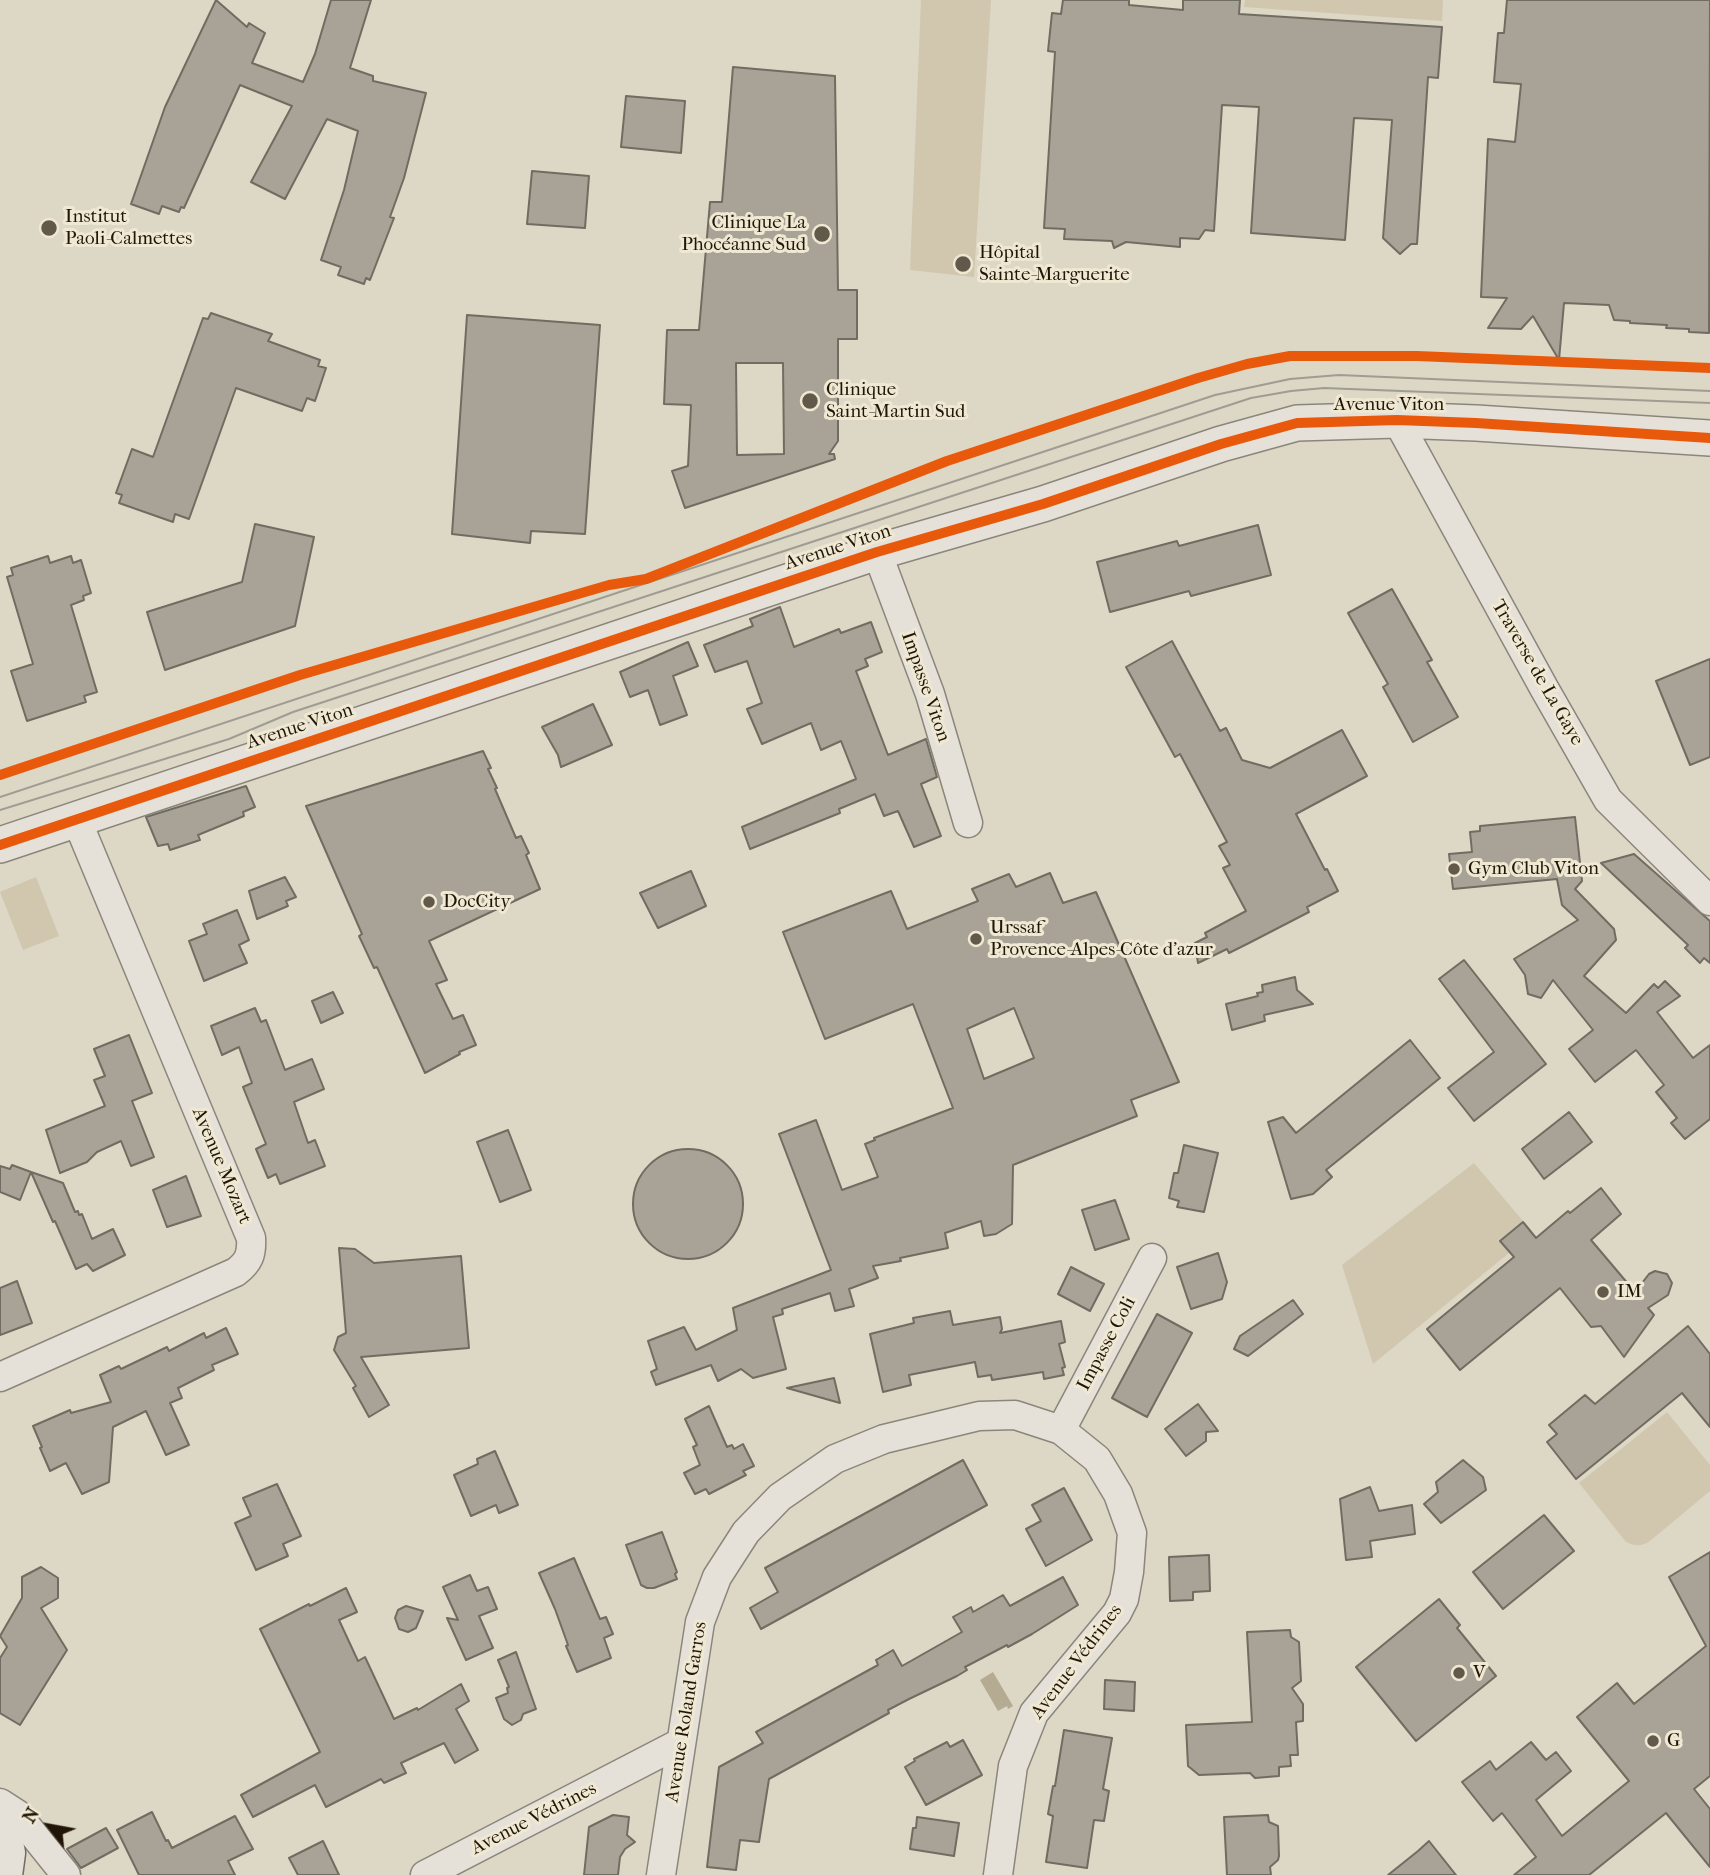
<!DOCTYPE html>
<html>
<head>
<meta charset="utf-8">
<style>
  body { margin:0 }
  #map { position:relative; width:1710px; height:1875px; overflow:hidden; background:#ddd7c5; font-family:"IM FELL French Canon",serif }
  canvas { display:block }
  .north { position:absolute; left:14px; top:1791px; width:70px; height:70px; -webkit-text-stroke:5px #efe8d3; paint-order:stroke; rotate:301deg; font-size:19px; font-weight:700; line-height:28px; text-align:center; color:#211507 }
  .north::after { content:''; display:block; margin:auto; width:24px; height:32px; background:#211507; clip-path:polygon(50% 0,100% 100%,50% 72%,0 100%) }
</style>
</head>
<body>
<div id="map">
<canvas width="1710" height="1875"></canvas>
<div class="north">N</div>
</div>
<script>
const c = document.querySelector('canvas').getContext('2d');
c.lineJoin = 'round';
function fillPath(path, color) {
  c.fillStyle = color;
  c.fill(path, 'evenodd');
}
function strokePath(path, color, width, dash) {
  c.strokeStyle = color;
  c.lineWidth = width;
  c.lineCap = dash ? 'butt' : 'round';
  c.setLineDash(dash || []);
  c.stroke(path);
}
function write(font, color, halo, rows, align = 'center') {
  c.font = font + ' "IM FELL French Canon",serif';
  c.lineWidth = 6;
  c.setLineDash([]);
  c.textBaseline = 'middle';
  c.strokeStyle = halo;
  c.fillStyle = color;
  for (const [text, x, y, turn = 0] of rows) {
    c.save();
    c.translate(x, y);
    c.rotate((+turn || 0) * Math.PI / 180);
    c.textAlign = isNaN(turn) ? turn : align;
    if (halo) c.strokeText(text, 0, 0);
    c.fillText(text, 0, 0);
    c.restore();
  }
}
fillPath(new Path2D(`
  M921,0H991L974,277L910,270Z
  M1245,0H1443L1442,21L1244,7Z
  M36,877L59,936L23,950L0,892Z
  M1474,1163L1523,1221L1499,1241L1509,1253L1373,1364L1342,1265Z
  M1667,1412L1710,1465V1491L1650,1541C1641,1547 1635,1546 1626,1542L1579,1483Z`), '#d0c7ae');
fillPath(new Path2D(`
  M993,1672L1013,1706L1008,1709L1007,1706L998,1711L980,1680Z`), '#b5ab93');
const building = new Path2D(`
  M216,0L247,27L249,23L265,33L252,63L303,82L315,54L331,0H371L350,68L373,76V81L426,93L404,178L390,217L394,218L370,280L366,278L364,284L338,275L341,267L321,260L344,190L358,131L327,119L285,199L251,182L292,106L240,85L184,208L181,207L179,212L162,206L159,214L131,204L165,107Z
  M1063,0H1129V5L1183,10V0H1240L1239,14L1442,27L1438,78L1428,77L1417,244H1411L1400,254L1383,238L1392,120L1354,118L1345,240L1251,233L1259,107L1222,105L1214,231L1205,230L1199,239L1180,238V247L1126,242L1114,248L1112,241L1064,239L1065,229L1044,228L1055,52L1048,51L1052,13L1061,14Z
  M1507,0H1710L1709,333L1689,332V329L1666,328L1667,325L1630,323V321L1614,320L1609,305L1564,303L1559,360L1533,316L1521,329L1488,328L1507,298L1481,297L1488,139L1515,142L1521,84L1494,82L1498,33H1504Z
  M733,67L835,76L838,290H857V339H838V441L829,454H834L835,459L685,508L672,471L688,466L691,405L664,404L667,330H699L710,202H722ZM736,363H783L784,454L737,455Z
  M626,96L685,101L681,153L621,147Z
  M532,171L589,176L585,228L527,224Z
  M211,313L272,334L268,341L320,360L318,366L326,368L315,401L307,398L302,411L236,388L189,519L175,514L173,522L119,503L122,495L116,493L132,449L153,457L203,318L208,319Z
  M467,315L600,325L585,534L531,531L530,543L452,534Z
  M255,524L314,537L295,626L165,670L147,612L242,582Z
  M1258,525L1271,575L1191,596L1189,591L1110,612L1097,562L1177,541L1179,546Z
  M48,556L50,563L71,556L73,563L81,560L91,593L83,596L84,600L71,605L97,692L84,696L86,702L27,721L11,671L33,664L7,577L13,575L11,568Z
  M1392,589L1432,660L1427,662L1458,717L1413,742L1383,687L1388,684L1348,613Z
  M780,607L794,647L839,629L841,633L871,622L882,652L865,659L868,666L856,671L888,755L926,739L937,777L921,784L941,836L914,847L898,811L884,816L875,794L839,809L840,813L750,849L742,827L856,779L841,741L821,750L811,723L762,744L747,709L762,703L747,661L715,672L704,645L753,626L750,619Z
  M1172,641L1220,731L1226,728L1242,760L1270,768L1342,730L1367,776L1296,814L1325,870L1327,869L1338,891L1307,907L1309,912L1249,943L1229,953L1227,949L1198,963L1195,943L1207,937L1205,933L1246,911L1223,868L1230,865L1219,846L1227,842L1180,754L1175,757L1126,667Z
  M688,642L698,666L673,676L687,715L660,725L648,690L630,697L620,672Z
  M1710,659V757L1690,765L1656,681Z
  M593,704L612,745L561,767L558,755L542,727Z
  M483,751L491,768L488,769L497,788L495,789L516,838L521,836L529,853L526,855L540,889L429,941L447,980L436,984L453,1019L463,1015L476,1045L459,1052L460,1054L425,1073L377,967L374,968L359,936L362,934L306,806Z
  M246,786L255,807L243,812L244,816L198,835L200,840L170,850L168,844L158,846L146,817Z
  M1575,817L1582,881L1575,889L1614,929L1616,940L1584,976L1626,1013L1654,984L1658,988L1665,981L1680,996L1657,1012L1693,1058L1710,1045V1119L1685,1139L1671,1123L1677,1118L1656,1092L1664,1085L1636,1050L1595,1082L1569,1049L1593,1030L1553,980L1541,998L1528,994L1525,975L1514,959L1578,920L1562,905L1557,879L1453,889L1449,854L1472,852L1470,832L1480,831V826Z
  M1634,854L1710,921V963L1704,958L1700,963L1685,948L1688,945L1601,863Z
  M691,871L706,906L658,928L640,893Z
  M1050,873L1063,903L1096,892L1179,1082L1131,1100L1137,1116L1013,1165L1012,1224L996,1234L984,1236L981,1221L945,1233L948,1248L900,1258L901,1261L873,1266L878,1278L849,1289L854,1306L835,1311L830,1293L782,1309L783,1314L773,1317L786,1369L753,1378L741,1369L718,1381L711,1365L656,1385L651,1372L657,1369L648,1341L684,1327L696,1350L737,1330L733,1308L831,1270L779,1134L816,1120L842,1190L878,1177L865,1144L875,1140L874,1138L953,1108L913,1004L825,1039L783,932L891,891L907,929L978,901L972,889L1009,874L1016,887ZM1014,1008L1034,1058L984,1079L967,1029Z
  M285,877L296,897L286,901L288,906L257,919L249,891Z
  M237,910L249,940L239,945L247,963L204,981L189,941L207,934L203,924Z
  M1464,960L1546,1064L1474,1121L1448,1088L1494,1052L1439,979Z
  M1295,977L1297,990L1313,1004L1264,1015L1265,1021L1232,1030L1226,1004L1258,996L1257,993L1263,992L1262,985Z
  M333,992L343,1013L321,1023L312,1001Z
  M255,1008L261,1022L266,1020L285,1070L312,1059L324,1089L294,1102L308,1143L315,1140L325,1166L280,1184L276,1174L268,1178L256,1149L266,1144L243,1087L252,1083L239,1047L222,1055L211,1026Z
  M129,1035L152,1093L132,1101L154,1157L131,1166L121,1141L97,1152L87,1162L60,1173L46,1130L105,1106L94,1080L105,1076L94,1049Z
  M1410,1040L1440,1078L1326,1170L1332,1177L1313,1194L1291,1199L1268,1122L1283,1117L1296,1133Z
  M1569,1112L1592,1142L1544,1179L1522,1149Z
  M508,1130L531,1190L500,1202L477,1142Z
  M1184,1145L1218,1153L1204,1212L1177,1207L1179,1201L1169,1198L1174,1173H1178Z
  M633 1204a55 55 0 1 1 110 0a55 55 0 1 1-110 0Z
  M12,1165L31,1172L20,1200L0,1192V1166L10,1169Z
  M31,1172L63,1183L75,1212L78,1211L79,1215L82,1214L92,1239L113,1229L125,1255L93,1271L87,1264L76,1269L55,1221L53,1222Z
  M186,1176L201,1216L167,1227L153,1190Z
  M1601,1188L1621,1214L1591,1240L1635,1292L1649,1274L1655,1271L1667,1274L1672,1283L1668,1295L1648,1308L1654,1315L1624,1357L1601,1326L1591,1327L1560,1288L1460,1370L1427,1329L1514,1257L1500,1241L1523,1222L1536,1238L1568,1211L1570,1213Z
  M1115,1200L1129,1239L1095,1250L1082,1210Z
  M339,1248L355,1249L374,1263L461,1256L469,1348L361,1357L389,1405L369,1417L353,1388L356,1386L334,1350L338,1337L346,1333Z
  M1218,1253L1227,1282L1222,1299L1191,1309L1177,1267Z
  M1071,1267L1104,1284L1090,1311L1058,1294Z
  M17,1281L32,1323L0,1335V1288Z
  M1293,1300L1303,1314L1248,1356L1234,1349L1240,1336Z
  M950,1311L953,1325L1000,1317L1002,1329L1000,1333L1061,1321L1065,1342L1059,1344L1065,1367L1062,1368L1064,1375L1044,1379L1043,1372L992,1380L991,1375L978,1377L975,1362L909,1375L911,1385L883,1392L870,1334L914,1323L913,1318Z
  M1157,1314L1192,1333L1147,1417L1112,1398Z
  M1688,1326L1710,1354V1427L1682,1393L1576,1479L1547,1442L1557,1434L1549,1425L1585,1395L1595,1404Z
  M226,1328L238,1354L212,1365L214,1370L178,1388L182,1398L170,1403L189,1445L166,1455L146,1411L113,1427L109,1482L82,1494L66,1463L50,1471L40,1448L42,1447L33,1426L70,1410L71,1413L111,1402L100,1375L119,1366L121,1369L167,1347L169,1351L204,1333L206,1338Z
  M834,1378L840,1403L787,1388Z
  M1198,1404L1218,1431L1206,1432V1441L1186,1456L1165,1429Z
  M709,1406L727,1447L732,1445L734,1449L743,1444L754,1466L743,1471L746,1475L709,1494L706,1489L695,1494L684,1473L700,1465L693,1447L697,1445L685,1419Z
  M495,1451L518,1505L499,1513L496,1505L471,1516L454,1475L478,1464L477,1459Z
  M963,1460L987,1505L761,1629L750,1608L778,1592L765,1568Z
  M1463,1460L1483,1477L1486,1490L1441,1523L1424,1504L1438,1492L1436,1482Z
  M277,1484L301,1536L283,1544L288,1556L256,1570L235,1523L251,1516L243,1498Z
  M1370,1487L1379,1511L1412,1505L1415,1534L1370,1541L1372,1557L1346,1560L1340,1499Z
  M1064,1488L1092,1540L1046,1566L1026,1529L1041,1521L1032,1505Z
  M1544,1515L1574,1551L1503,1609L1473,1572Z
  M662,1532L677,1572L675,1574L677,1579L654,1588H647L641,1585L626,1545Z
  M1710,1552V1776L1694,1789L1710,1809V1867L1666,1813L1589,1875H1514L1536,1857L1502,1813L1493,1821L1462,1782L1490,1761L1496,1770L1531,1742L1546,1760L1556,1752L1571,1771L1536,1800L1562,1836L1629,1781L1577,1717L1617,1683L1634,1704L1706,1646L1669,1577Z
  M1209,1555L1210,1591L1193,1592V1600L1170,1601L1169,1557Z
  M574,1558L600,1619L606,1617L613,1634L604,1638L611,1658L577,1672L566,1646L568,1645L555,1609L539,1573Z
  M41,1567L58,1578V1598L41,1608L67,1650L20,1725L0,1713V1658L7,1647L0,1636L22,1598V1577Z
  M470,1575L477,1591L488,1587L497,1609L479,1616L493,1648L466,1660L447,1618L458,1620L443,1587Z
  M1063,1577L1078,1605L1032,1634L1008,1647L1007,1645L965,1667L967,1670L957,1676L909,1699L888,1710L889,1713L769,1779L759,1842L740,1840L736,1870L707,1867L719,1767L763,1743L756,1732L878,1665L876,1660L893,1650L902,1666L962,1632L953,1617L971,1607L973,1612L1003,1595L1010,1606Z
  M346,1588L357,1612L339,1620L358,1661L365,1657L394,1719L417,1708L418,1710L461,1684L469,1701L456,1709L478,1750L455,1763L444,1743L401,1763L406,1773L384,1783L381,1779L326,1807L315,1785L253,1817L241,1795L320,1752L260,1629L309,1604L310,1606Z
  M1439,1599L1460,1625L1457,1628L1496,1676L1416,1741L1356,1667Z
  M406,1606L423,1611L416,1628L408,1632L399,1629L395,1618L398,1610Z
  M1290,1630L1291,1637L1299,1642L1301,1681L1292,1688L1303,1704V1721L1296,1722L1298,1755H1290L1291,1766L1279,1767V1776L1255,1778L1250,1773L1199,1775L1188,1766L1186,1725L1252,1722L1247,1632Z
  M516,1652L536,1709L523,1714L521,1720L512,1725L504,1719L496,1698L508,1693L507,1688L509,1687L498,1660Z
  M1105,1680L1135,1682L1134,1711L1104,1709Z
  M1064,1730L1112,1738L1103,1789L1109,1791L1104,1821L1094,1820L1087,1868L1046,1862L1053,1816L1048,1814L1053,1786H1055Z
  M963,1740L982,1775L926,1805L905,1767L915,1761L914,1759L947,1742L950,1747Z
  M152,1812L166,1841L168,1840L172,1848L235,1816L253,1849L228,1861L235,1875H139L117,1830Z
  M613,1815L629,1817L627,1835L635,1842L625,1849L620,1857L618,1875H584L589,1827Z
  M1268,1815L1269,1822L1278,1826L1279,1856L1278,1860L1270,1867L1271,1875H1227L1224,1817Z
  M917,1817L959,1823L954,1856L910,1849L913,1828H916Z
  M106,1828L118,1848L81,1868L67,1849Z
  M323,1841L339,1875H298L289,1858Z
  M1429,1841L1456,1875H1388L1418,1851Z`);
fillPath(building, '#a8a396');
strokePath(building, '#716c61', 2);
const minor = new Path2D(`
  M1397,420L1544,688L1608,800L1710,901
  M877,552L930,694L968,823
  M0,1377L236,1272C249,1262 252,1254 251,1238L76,818
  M1061,1430L1152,1258
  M0,1803L17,1814L66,1875
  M425,1875L680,1743
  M661,1875L700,1622L717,1577L746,1532L780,1497L835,1459L884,1439L979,1416L1015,1415L1061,1430L1097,1459L1118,1494L1132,1533L1129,1572L1124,1599L1117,1613L1034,1713L1013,1766L998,1875`);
const tertiary = new Path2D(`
  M0,845L877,552L1043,504L1221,444L1297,423L1397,420L1476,423L1710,438`);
const secondary = new Path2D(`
  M0,1823L6,1853L3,1875`);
strokePath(minor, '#8b867b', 31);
strokePath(tertiary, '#8b867b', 38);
strokePath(secondary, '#716c61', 41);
strokePath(minor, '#e5e1d9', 28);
strokePath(tertiary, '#e5e1d9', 35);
strokePath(secondary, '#e5e1d9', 38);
strokePath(new Path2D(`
  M0,797L1215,395L1290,379L1339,375L1710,391
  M0,810L229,739L293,712L1251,398L1291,391L1324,388L1710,403`), '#9f9c93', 2);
strokePath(new Path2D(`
  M0,775L300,675L609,585L646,579L947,461L1198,378L1247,364L1290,356H1417L1710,368
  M0,845L877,552L1043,504L1221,444L1297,423L1397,420L1476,423L1710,438`), '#e8590c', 10);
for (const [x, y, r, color] of [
  [49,228,9,"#63594a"],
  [822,234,9,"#63594a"],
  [963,264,9,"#63594a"],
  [810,401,9,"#63594a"],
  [1454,869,7,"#63594a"],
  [429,902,7,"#63594a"],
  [976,939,7,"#63594a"],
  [1603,1292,7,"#63594a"],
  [1459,1673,7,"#63594a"],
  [1653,1741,7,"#63594a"]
]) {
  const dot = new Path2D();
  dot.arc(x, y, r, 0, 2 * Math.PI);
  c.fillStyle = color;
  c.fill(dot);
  strokePath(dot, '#efe8d3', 2.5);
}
write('19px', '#211507', '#efe8d3', [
  ["Institut",65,217],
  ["Paoli-Calmettes",65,239],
  ["Clinique La",806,223,"right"],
  ["Phocéanne Sud",806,245,"right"],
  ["Hôpital",979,253],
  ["Sainte-Marguerite",979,275],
  ["Clinique",826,390],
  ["Saint-Martin Sud",826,412],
  ["Gym Club Viton",1468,869],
  ["DocCity",443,902],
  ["Urssaf",990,928],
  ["Provence-Alpes-Côte d'azur",990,950],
  ["IM",1617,1292],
  ["V",1473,1673],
  ["G",1667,1741]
], 'left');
write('19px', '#211507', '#efe8d3', [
  ["Avenue Viton",1389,405],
  ["Avenue Viton",838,548,-18],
  ["Traverse de La Gaye",1537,673,60],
  ["Impasse Viton",925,687,71],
  ["Avenue Viton",300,727,-18],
  ["Avenue Mozart",221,1166,67],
  ["Impasse Coli",1107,1344,-62],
  ["Avenue Védrines",1077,1662,-53],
  ["Avenue Roland Garros",687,1712,-81],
  ["Avenue Védrines",534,1819,-27]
]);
</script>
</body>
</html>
